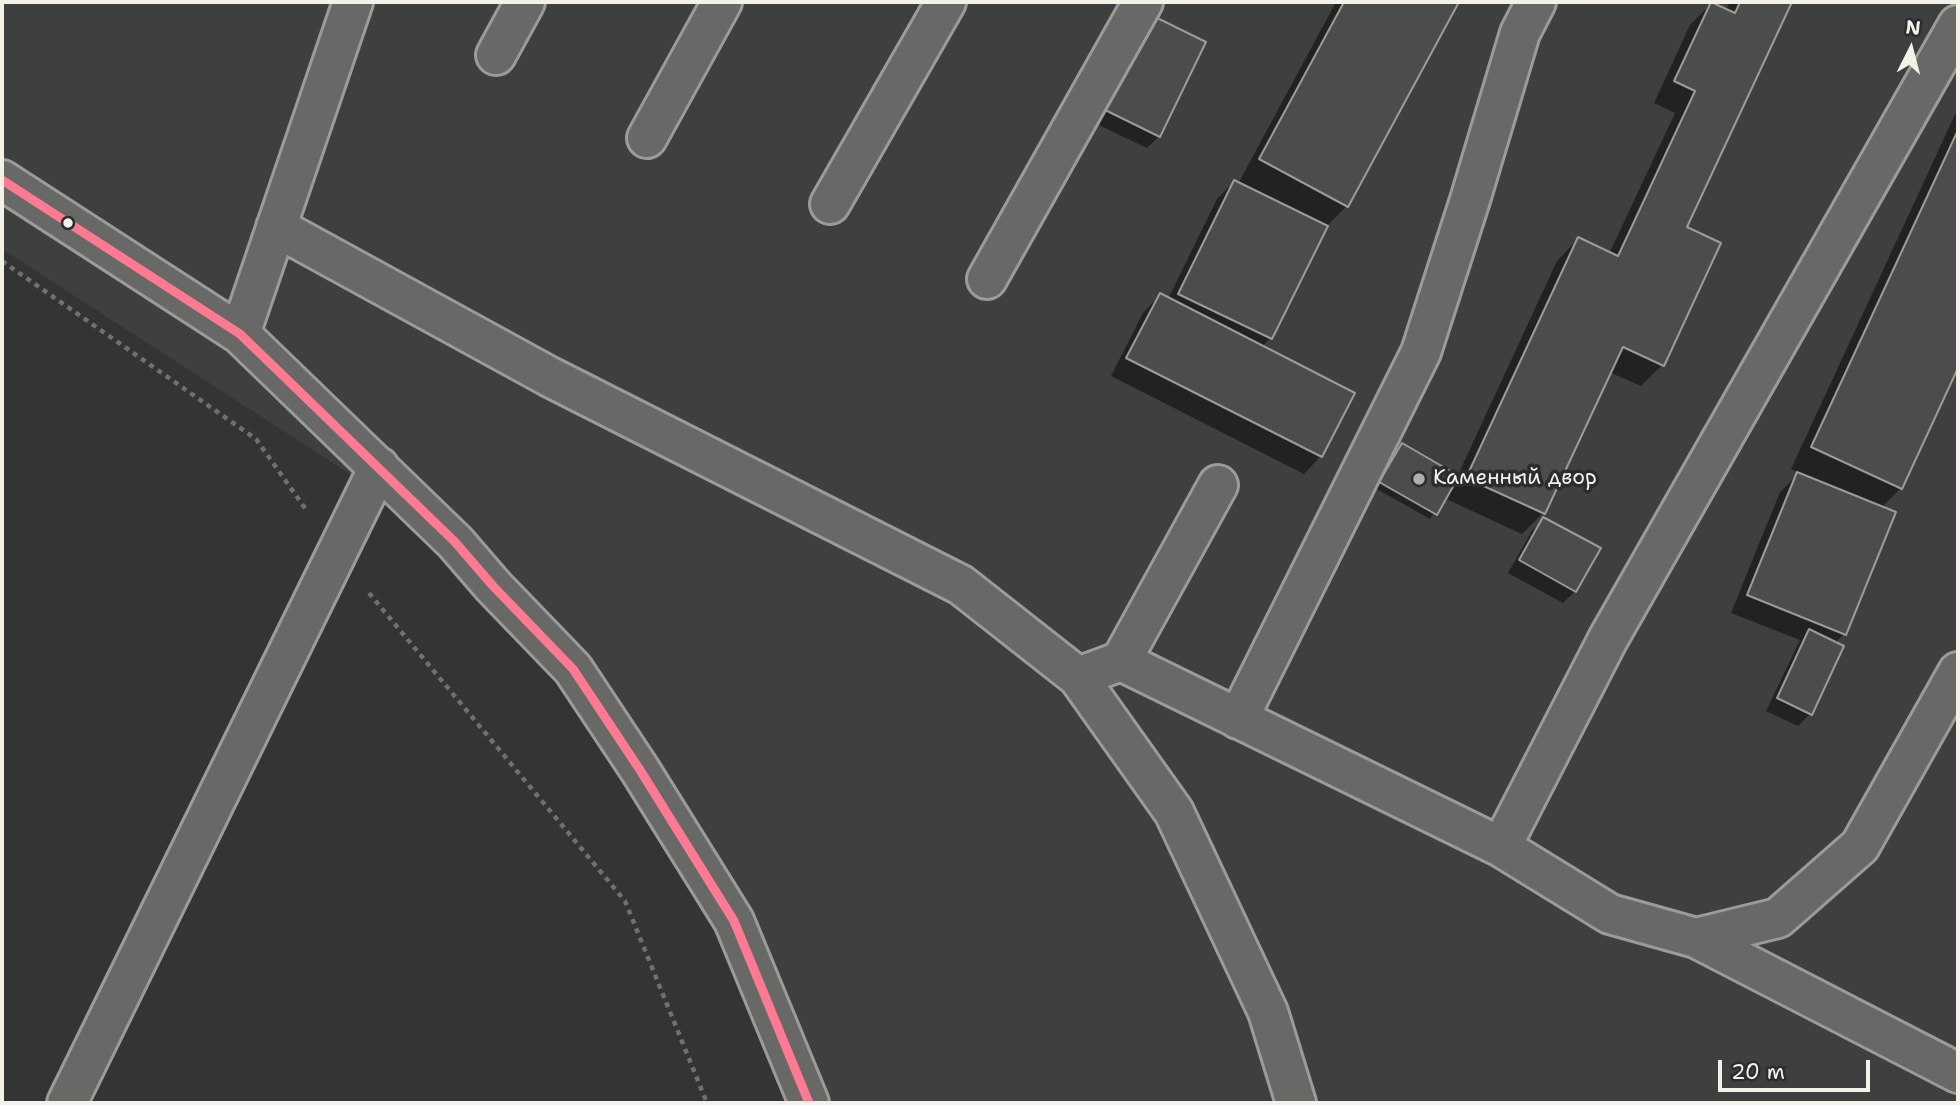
<!DOCTYPE html>
<html>
<head>
<meta charset="utf-8">
<style>
  body { margin:0 }
  #map { position:relative; width:1960px; height:1105px; overflow:hidden; background:#333434; font-family:"Shantell Sans",sans-serif }
  canvas { display:block }
  .frame { position:absolute; inset:0; border:4px solid #f4f1e8; pointer-events:none }
  .north { position:absolute; left:1876px; top:14px; width:70px; height:70px; -webkit-text-stroke:5px #2a2d2e; paint-order:stroke; rotate:6deg; font-size:19px; font-weight:700; line-height:28px; text-align:center; color:#f4f1e8 }
  .north::after { content:''; display:block; margin:auto; width:24px; height:32px; background:#f4f1e8; clip-path:polygon(50% 0,100% 100%,50% 72%,0 100%) }
  .scale { position:absolute; left:1718px; top:1060px; width:152px; height:32px; box-sizing:border-box; border:4px solid #f4f1e8; border-top:0; padding-left:9px; font-size:21px; line-height:24px; white-space:nowrap; color:#f4f1e8; -webkit-text-stroke:5px #2a2d2e; paint-order:stroke }
</style>
</head>
<body>
<div id="map">
<canvas width="1960" height="1105"></canvas>
<div class="frame"></div>
<div class="north">N</div>
<div class="scale">20 m</div>
</div>
<script>
const c = document.querySelector('canvas').getContext('2d');
c.lineJoin = 'round';
function fillPath(path, color) {
  c.fillStyle = color;
  c.fill(path, 'evenodd');
}
function strokePath(path, color, width, dash) {
  c.strokeStyle = color;
  c.lineWidth = width;
  c.lineCap = dash ? 'butt' : 'round';
  c.setLineDash(dash || []);
  c.stroke(path);
}
function write(font, color, halo, rows, align = 'center') {
  c.font = font + ' "Shantell Sans",sans-serif';
  c.lineWidth = 7;
  c.setLineDash([]);
  c.textBaseline = 'middle';
  c.strokeStyle = halo;
  c.fillStyle = color;
  for (const [text, x, y, turn = 0] of rows) {
    c.save();
    c.translate(x, y);
    c.rotate((+turn || 0) * Math.PI / 180);
    c.textAlign = isNaN(turn) ? turn : align;
    if (halo) c.strokeText(text, 0, 0);
    c.fillText(text, 0, 0);
    c.restore();
  }
}
fillPath(new Path2D(`
  M2,2H1958V1103H806L640,770L455,542L2,249Z`), '#3e4040');
fillPath(new Path2D(`
  M1336,2H1457L1347,206L1325,228L1270,338L1262,347L1353,393L1321,456L1304,474L1111,376L1143,313L1160,295L1168,299L1217,199L1234,182L1238,184Z
  M1730,2H1790L1685,228L1662,365L1641,386L1609,372L1543,513L1522,534L1444,498L1430,519L1375,488L1397,451L1402,445L1457,477L1557,261L1578,239L1609,254L1675,113L1654,103L1690,25L1711,4L1726,10Z
  M1131,25L1159,136L1147,148L1086,119Z
  M1958,108V364L1901,488L1881,508L1844,634L1835,643L1810,714L1798,726L1766,711L1800,640L1731,613L1780,492L1799,473L1791,469Z
  M1544,519L1575,591L1563,603L1508,573L1532,531Z`), '#0007');
const building = new Path2D(`
  M1344,2H1459L1348,207L1259,159Z
  M1711,2L1735,13L1740,2H1792L1687,227L1721,243L1664,366L1623,347L1545,514L1466,478L1578,237L1618,256L1695,91L1674,81Z
  M1143,11L1206,42L1160,137L1097,106Z
  M1958,130V368L1902,489L1811,447Z
  M1234,180L1328,226L1272,339L1178,294Z
  M1160,293L1355,393L1322,457L1126,358Z
  M1402,443L1459,476L1437,515L1379,482Z
  M1797,472L1896,512L1846,635L1747,595Z
  M1543,517L1601,548L1576,592L1519,560Z
  M1809,629L1844,646L1812,715L1777,698Z`);
fillPath(building, '#4b4c4c');
strokePath(building, '#9b9b99', 2);
const minor = new Path2D(`
  M496,55L525,2
  M647,138L722,2
  M2,180L240,334L455,542L493,586L573,669L640,770L734,921L809,1103
  M830,204L946,2
  M276,227L550,377L961,585L1078,677L1174,812L1268,1012L1296,1103
  M987,279L1143,2
  M240,334L353,2
  M1121,661L1218,485
  M1078,677L1121,661L1501,847L1608,639L1958,25
  M1238,719L1421,352L1470,200L1520,33L1536,2
  M1501,847L1610,914L1696,938L1778,918L1860,846L1958,672
  M1696,938L1958,1073
  M67,1103L379,467`);
strokePath(minor, '#9b9b99', 44);
strokePath(new Path2D(`
  M2,261L256,439L307,511
  M369,593L625,901L707,1103`), '#6f706f', 4.5, [5, 5]);
strokePath(minor, '#686866', 38);
strokePath(new Path2D(`
  M2,180L240,334L455,542L493,586L573,669L640,770L734,921L809,1103`), '#fe7a93', 9);
for (const [x, y, r, color] of [
  [68,223,6,"#f4f1e8"],
  [1419,479,7,"#b0afa9"]
]) {
  const dot = new Path2D();
  dot.arc(x, y, r, 0, 2 * Math.PI);
  c.fillStyle = color;
  c.fill(dot);
  strokePath(dot, '#2a2d2e', 2.5);
}
write('21px', '#f4f1e8', '#2a2d2e', [
  ["Каменный двор",1433,479]
], 'left');
</script>
</body>
</html>
